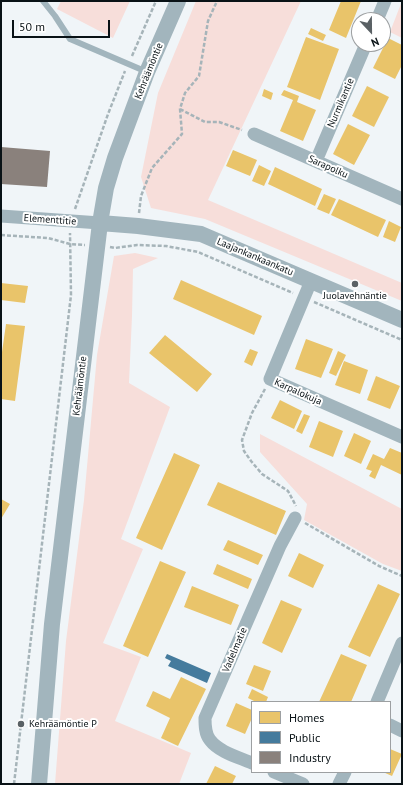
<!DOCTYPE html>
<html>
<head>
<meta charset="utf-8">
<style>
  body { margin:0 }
  #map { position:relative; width:403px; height:785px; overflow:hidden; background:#f0f5f8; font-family:"PT Sans",sans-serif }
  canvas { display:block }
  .frame { position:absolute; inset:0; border:2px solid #091216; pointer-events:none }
  .legend { position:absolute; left:251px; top:701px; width:140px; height:72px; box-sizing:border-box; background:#fff; border:1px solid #9da0a2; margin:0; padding:5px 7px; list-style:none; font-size:12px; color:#091216 }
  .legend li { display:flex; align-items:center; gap:8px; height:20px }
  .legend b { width:20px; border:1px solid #9da0a2 }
  .north { position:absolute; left:351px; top:12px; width:40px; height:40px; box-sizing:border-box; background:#fff; border:1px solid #9da0a2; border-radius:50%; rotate:158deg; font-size:11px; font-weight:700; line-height:16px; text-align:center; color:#091216 }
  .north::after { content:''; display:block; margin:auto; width:14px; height:18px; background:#5a6165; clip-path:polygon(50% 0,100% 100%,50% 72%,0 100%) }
  .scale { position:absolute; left:12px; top:20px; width:98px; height:18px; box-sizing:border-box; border:2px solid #091216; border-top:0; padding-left:5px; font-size:12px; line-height:14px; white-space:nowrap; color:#091216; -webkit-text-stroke:3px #fff; paint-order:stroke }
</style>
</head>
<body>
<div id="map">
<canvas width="403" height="785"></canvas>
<div class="frame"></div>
<ul class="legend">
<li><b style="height:11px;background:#e9c46a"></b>Homes</li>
<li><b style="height:11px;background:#457b9d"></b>Public</li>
<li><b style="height:11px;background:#8a817c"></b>Industry</li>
</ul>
<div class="north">N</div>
<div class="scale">50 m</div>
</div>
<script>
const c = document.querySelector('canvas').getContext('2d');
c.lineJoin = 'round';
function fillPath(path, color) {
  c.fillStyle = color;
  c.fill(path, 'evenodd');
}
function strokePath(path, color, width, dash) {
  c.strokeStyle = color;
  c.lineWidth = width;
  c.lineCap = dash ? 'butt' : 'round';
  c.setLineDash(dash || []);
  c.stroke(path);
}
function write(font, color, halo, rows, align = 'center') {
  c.font = font + ' "PT Sans",sans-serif';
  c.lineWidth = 4;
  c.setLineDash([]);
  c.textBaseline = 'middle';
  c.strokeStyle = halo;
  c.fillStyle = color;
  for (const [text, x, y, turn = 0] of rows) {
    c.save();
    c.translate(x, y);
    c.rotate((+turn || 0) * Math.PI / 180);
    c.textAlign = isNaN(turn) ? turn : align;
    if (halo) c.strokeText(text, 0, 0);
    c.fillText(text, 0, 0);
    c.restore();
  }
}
fillPath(new Path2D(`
  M61,1H130L113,38L57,9Z
  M196,1H301L208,200L402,283V301L205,219L151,208L141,177L158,93Z
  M402,1V38L390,32Z
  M135,253L158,258L133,269L132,316L129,383L170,407L121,539L143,549L103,643L141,657L115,721L191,753L179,784H55L66,641L84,500L97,355L114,256Z
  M260,434L402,509V571L383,564L304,520L307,504L260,452Z`), '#f7deda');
fillPath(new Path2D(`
  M341,1H361L346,38L329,30Z
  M311,28L326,35L323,41L308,34Z
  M306,37L339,49L320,100L287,87Z
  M388,38L402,45V65L395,79L373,68Z
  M367,86L389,97L374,127L352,116Z
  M264,89L273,93L271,100L262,96Z
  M284,90L299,96L297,102L316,110L303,141L280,131L293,100L281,95Z
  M348,124L370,135L354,165L333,154Z
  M233,150L257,160L250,176L226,166Z
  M259,165L271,171L264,186L252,181Z
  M275,167L322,189L315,206L268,184Z
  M324,194L336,199L329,214L317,209Z
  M339,199L386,220L378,237L331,215Z
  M389,221L401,227L395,242L383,237Z
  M181,280L262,316L254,335L173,299Z
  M1,283L28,286L25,303L1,300Z
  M6,324L25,326L15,401L1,399V359Z
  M165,335L212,374L197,392L149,353Z
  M306,339L333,349L321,378L295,369Z
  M250,349L258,352L252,366L244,362Z
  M338,351L346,355L336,376L329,373Z
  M344,361L368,370L360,394L335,385Z
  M376,376L400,386L390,409L367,400Z
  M280,400L302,411L294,429L271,418Z
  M304,414L310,416L302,434L296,431Z
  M319,421L343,431L333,457L309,447Z
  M354,433L371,441L361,464L344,456Z
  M390,448L402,453V475L381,465L375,479L369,476L372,471L366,469L373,454L384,459Z
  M174,453L200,465L162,550L136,538Z
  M218,482L286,511L276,535L207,505Z
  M1,499L10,504L1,519Z
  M228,540L263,555L258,565L223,550Z
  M299,553L324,565L313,588L288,576Z
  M160,561L186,572L148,657L123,646Z
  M217,564L252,579L248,589L213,574Z
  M378,584L400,594L370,657L348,647Z
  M192,586L239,605L231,625L184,607Z
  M281,600L302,609L282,653L262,643Z
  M341,654L367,665L351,702H319Z
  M254,665L271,671L263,691L246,684Z
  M181,677L206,689L178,746L161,738L170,718L146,706L153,691L170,699Z
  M252,689L268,697L266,702H256L248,698Z
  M236,703L252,710V718L245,734L226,726Z
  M390,749L402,754L392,776L383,772H390Z
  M215,766L236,776L232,784H206Z`), '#e9c46a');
fillPath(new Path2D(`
  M167,654L211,673L207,683L168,666L171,661L165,658Z`), '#457b9d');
fillPath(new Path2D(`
  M1,147L50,151L47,187L1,184Z`), '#8a817c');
strokePath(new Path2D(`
  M132,56L156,1
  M180,109L205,122H219L242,130
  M75,209L108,114L125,71
  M139,213L141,196L152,168L182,134L180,109L185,93L199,76L208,21L217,1
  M1,235L48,238L70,244L85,245
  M110,247L115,248L137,245L166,246L198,252L293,293
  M314,302L402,340
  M265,389L252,413L242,440L244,451L251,461L262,474L288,491L296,506
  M305,523L379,566L402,576
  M14,784L71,295L70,233`), '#a6b4b9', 2.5, [4, 2]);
strokePath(new Path2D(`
  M43,1L55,16L70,39L147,72`), '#a2b5bd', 6);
strokePath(new Path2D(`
  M377,20L385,1
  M254,134L402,199
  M316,161L366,44
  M1,216L100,223
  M311,281L270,379L402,437
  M377,702L402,643
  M390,725L402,731
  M252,763C238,757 219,752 210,740C205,734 205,725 205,718L280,546L295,518
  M274,772L303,784
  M339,784L345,772`), '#a2b5bd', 13);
strokePath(new Path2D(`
  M100,223L138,226L201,234L402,320
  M39,784L52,624L100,223L106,188L115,158L147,72L178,1`), '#a2b5bd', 16);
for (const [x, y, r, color] of [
  [355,284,4,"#5a6165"],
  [21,724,4,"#5a6165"]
]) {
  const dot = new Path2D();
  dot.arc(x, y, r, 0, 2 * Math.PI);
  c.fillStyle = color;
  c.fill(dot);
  strokePath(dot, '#fff', 1.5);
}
write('10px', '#091216', '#fff', [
  ["Kehräämöntie",149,71,-68],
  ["Nurmikantie",341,103,-67],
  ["Sarapolku",328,167,24],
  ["Elementtitie",50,220,4],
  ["Laajankankaankatu",255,257,23],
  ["Kehräämöntie",80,386,-83],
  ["Karpalokuja",298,392,24],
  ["Vadelmatie",235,650,-67]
]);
write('10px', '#091216', '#fff', [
  ["Juolavehnäntie",355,296],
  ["Kehräämöntie P",29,724,"left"]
]);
</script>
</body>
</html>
